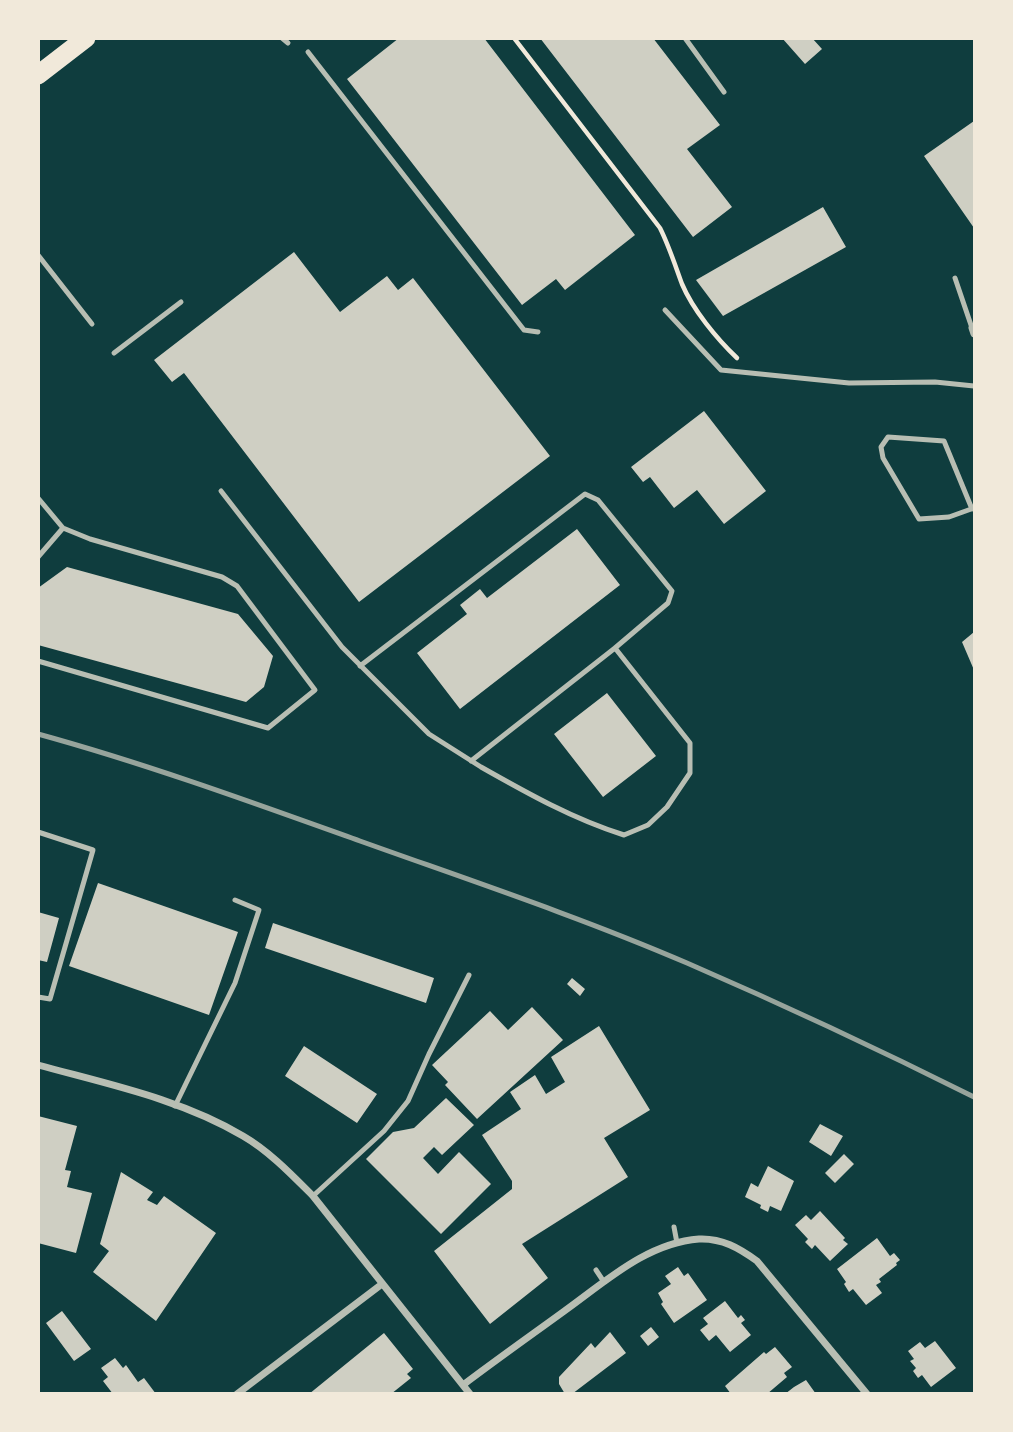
<!DOCTYPE html>
<html>
<head>
<meta charset="utf-8">
<style>
  body { margin:0 }
  #map { position:relative; width:1013px; height:1432px; overflow:hidden; background:#0f3d3e; font-family:"Archivo Narrow",sans-serif }
  canvas { display:block }
  .frame { position:absolute; inset:0; border:40px solid #f1e9da; pointer-events:none }
</style>
</head>
<body>
<div id="map">
<canvas width="1013" height="1432"></canvas>
<div class="frame"></div>
</div>
<script>
const c = document.querySelector('canvas').getContext('2d');
c.lineJoin = 'round';
function fillPath(path, color) {
  c.fillStyle = color;
  c.fill(path, 'evenodd');
}
function strokePath(path, color, width, dash) {
  c.strokeStyle = color;
  c.lineWidth = width;
  c.lineCap = dash ? 'butt' : 'round';
  c.setLineDash(dash || []);
  c.stroke(path);
}
fillPath(new Path2D(`
  M399,38H484L635,235L565,290L556,279L522,305L347,79Z
  M540,38H653L720,125L687,149L732,207L693,237Z
  M782,38H812L822,49L805,64Z
  M974,121V228L924,156Z
  M823,207L846,247L723,316L696,280Z
  M294,252L340,312L387,276L398,290L413,278L550,456L359,602L184,373L172,382L154,360Z
  M704,411L766,491L724,524L697,490L674,508L650,477L643,482L631,467Z
  M577,529L620,585L460,709L417,653L467,614L460,605L480,589L487,598Z
  M67,567L238,614L273,656L264,687L246,702L38,645V588Z
  M974,632V670L962,642Z
  M607,693L656,756L603,797L554,734Z
  M98,883L238,932L209,1015L69,966Z
  M38,912L59,918L47,962L38,960Z
  M273,923L434,978L426,1003L265,948Z
  M572,978L585,989L580,996L567,984Z
  M532,1007L563,1040L477,1119L445,1085L448,1082L432,1065L490,1011L508,1030Z
  M599,1026L650,1110L604,1138L628,1177L522,1244L548,1278L490,1324L434,1251L512,1189V1181L482,1135L521,1109L510,1092L535,1075L546,1094L565,1082L551,1057Z
  M304,1046L377,1094L357,1123L285,1076Z
  M446,1098L474,1125L442,1155L434,1147L423,1158L438,1174L459,1152L491,1184L441,1234L366,1159L393,1132L414,1128Z
  M38,1116L77,1126L65,1170L71,1171L67,1187L92,1193L76,1253L38,1243Z
  M820,1124L843,1136L831,1156L809,1142Z
  M844,1154L854,1164L835,1183L825,1173Z
  M768,1166L794,1181L781,1211L770,1206L768,1212L760,1208L761,1205L745,1197L751,1183L758,1187Z
  M121,1172L153,1192L147,1200L157,1205L164,1196L216,1233L156,1321L93,1272L109,1251L100,1244Z
  M820,1211L845,1238L843,1240L848,1244L830,1261L815,1245L812,1249L805,1242L808,1239L795,1225L806,1215L811,1220Z
  M877,1238L890,1256L894,1253L900,1260L896,1263L897,1265L879,1279L881,1282L876,1285L882,1293L866,1305L853,1289L849,1292L844,1284L846,1282L837,1269Z
  M678,1267L684,1276L688,1273L707,1300L674,1323L661,1304L663,1302L658,1293L671,1284L665,1276Z
  M725,1301L738,1318L741,1315L745,1320L741,1323L751,1335L730,1352L716,1335L709,1341L700,1330L708,1324L703,1318Z
  M62,1311L91,1349L74,1361L46,1323Z
  M651,1327L659,1337L648,1346L640,1336Z
  M610,1332L626,1353L572,1394H565L559,1384V1377L591,1343L595,1348Z
  M384,1333L413,1369L407,1374L411,1378L391,1394H309Z
  M935,1341L956,1368L931,1387L922,1375L918,1378L913,1371L916,1368L910,1361L914,1359L908,1351L920,1342L925,1348Z
  M775,1347L792,1367L784,1373L787,1377L767,1394H731L725,1386L764,1352L766,1354Z
  M115,1358L123,1368L126,1365L138,1382L144,1378L156,1394H113L103,1381L108,1377L101,1368Z
  M806,1380L816,1394H785L794,1387Z`), '#cfcfc3');
strokePath(new Path2D(`
  M514,38L660,228C669,246 675,265 682,284C693,310 717,339 737,358`), '#f1e9da', 4.5);
strokePath(new Path2D(`
  M282,38L288,43
  M685,38L724,92
  M308,52L524,330L538,332
  M38,255L92,324
  M955,278L972,328
  M665,310L721,370L849,383L935,382L974,386
  M114,353L181,302
  M221,491L342,647L429,734L481,767C527,793 573,819 624,835L648,825L667,807L690,773V743L615,648L471,761
  M38,498L63,528L90,539L222,577L237,586L315,690L268,728L38,661
  M972,509L944,441L888,437L881,447L883,458L919,519L949,517L974,508
  M38,557L63,528
  M360,666L585,494L598,500L672,591L668,603L615,648
  M38,832L93,850L50,999L38,997
  M175,1106L235,983L259,910L235,900
  M313,1196L384,1131L408,1101L429,1054L469,975
  M674,1227L677,1243
  M596,1270L604,1282`), '#b8beb3', 5);
strokePath(new Path2D(`
  M972,328L974,334
  M38,1065C107,1084 181,1099 243,1136C269,1151 292,1175 313,1196L470,1394
  M463,1385C496,1360 530,1336 563,1312C604,1283 646,1243 699,1239C722,1238 739,1248 757,1261L867,1394
  M237,1394L382,1284`), '#b8beb3', 7);
strokePath(new Path2D(`
  M38,75L86,38`), '#f1e9da', 19);
strokePath(new Path2D(`
  M38,734C147,764 254,803 360,841C469,880 580,917 687,963C784,1005 880,1050 974,1097`), '#97a49c', 5);
</script>
</body>
</html>
